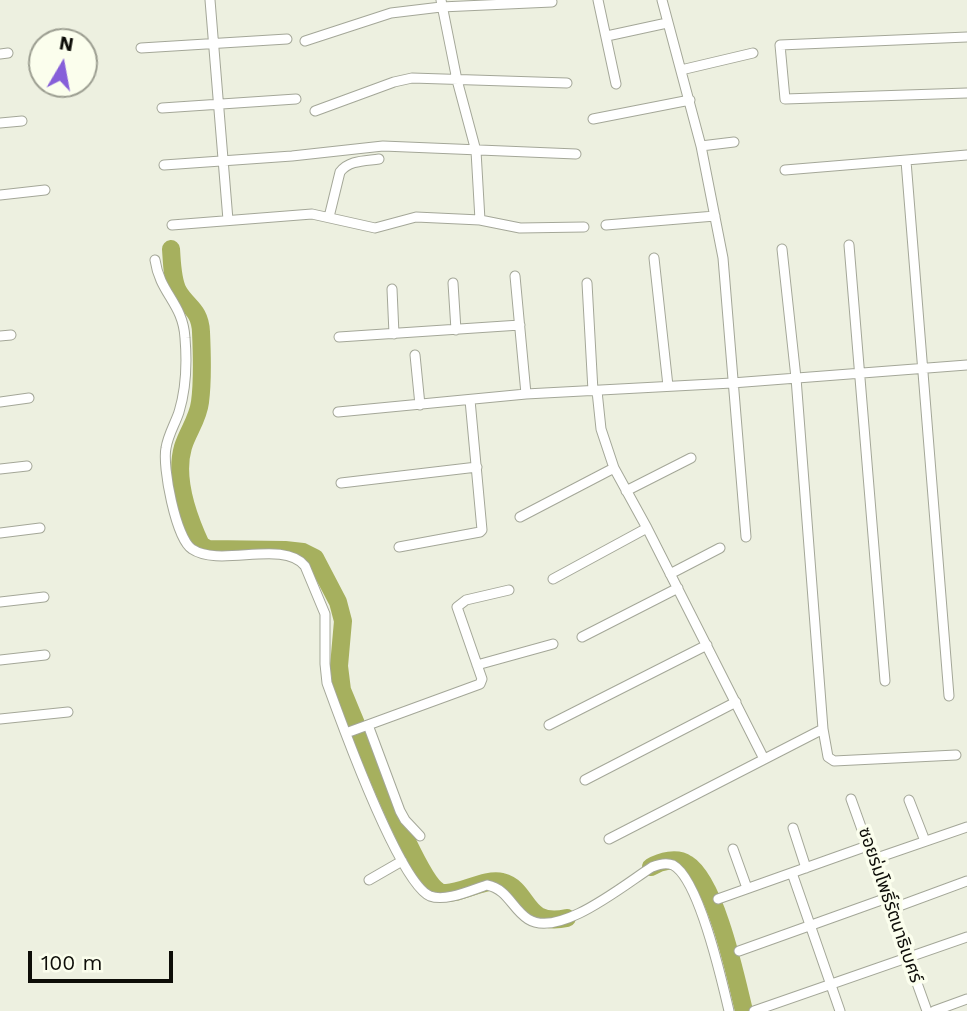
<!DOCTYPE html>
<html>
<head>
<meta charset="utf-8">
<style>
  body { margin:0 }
  #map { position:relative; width:967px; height:1011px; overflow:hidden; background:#edf0e0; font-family:"Work Sans",sans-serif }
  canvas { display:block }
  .north { position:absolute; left:28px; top:28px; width:70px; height:70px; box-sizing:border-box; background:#fbfeed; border:2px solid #9c9e91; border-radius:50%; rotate:10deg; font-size:19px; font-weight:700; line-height:28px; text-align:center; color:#0d0d08 }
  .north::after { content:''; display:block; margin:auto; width:24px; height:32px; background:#865fd9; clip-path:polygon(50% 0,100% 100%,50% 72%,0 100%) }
  .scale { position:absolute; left:28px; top:951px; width:145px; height:32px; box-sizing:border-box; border:4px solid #0d0d08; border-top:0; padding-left:9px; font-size:21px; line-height:24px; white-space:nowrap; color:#0d0d08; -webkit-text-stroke:5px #fbfeed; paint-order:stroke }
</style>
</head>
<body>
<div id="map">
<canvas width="967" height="1011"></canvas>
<div class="north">N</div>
<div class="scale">100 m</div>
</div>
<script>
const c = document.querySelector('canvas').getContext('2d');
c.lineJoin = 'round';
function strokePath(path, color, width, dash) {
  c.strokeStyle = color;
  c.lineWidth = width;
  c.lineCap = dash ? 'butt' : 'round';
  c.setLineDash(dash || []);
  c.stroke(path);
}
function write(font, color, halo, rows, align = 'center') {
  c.font = font + ' "Work Sans","Noto Sans Thai",sans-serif';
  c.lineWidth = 7;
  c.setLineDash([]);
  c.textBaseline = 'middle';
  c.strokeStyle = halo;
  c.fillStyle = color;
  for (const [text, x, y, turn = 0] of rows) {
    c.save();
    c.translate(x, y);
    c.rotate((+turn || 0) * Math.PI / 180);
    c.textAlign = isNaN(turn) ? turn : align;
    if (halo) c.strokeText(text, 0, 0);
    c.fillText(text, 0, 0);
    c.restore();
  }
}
strokePath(new Path2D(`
  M171,249C172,262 172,279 178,291C187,307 200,309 201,332C202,354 203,380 200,402C198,419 188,431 183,447C174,478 188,517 201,545L208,549L285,550L303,552L315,558L338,602L343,621L339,666L342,690C356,722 417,882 440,892C455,898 484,877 502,882C530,889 523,928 567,918
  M651,867C661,861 677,857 687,864C716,882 736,978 744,1011`), '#a6b05e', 18);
const minor = new Path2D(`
  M210,0L228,220
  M441,0L457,80L476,151L480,220
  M598,0L616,84
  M662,0L701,146L723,258L746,537
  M607,36L667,23
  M967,37L780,45L785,99L967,93
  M305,41L391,13L441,7L552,2
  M141,48L287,39
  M0,54L8,53
  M681,70L753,53
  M162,108L296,99
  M315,111L394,82L412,78L567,83
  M593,119L690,100
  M0,123L22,121
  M701,146L734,142
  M906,161L949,696
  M164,165L292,156L383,146L576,154
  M785,170L967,155
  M0,195L45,190
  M329,217L340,172C349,160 365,161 379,159
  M172,225L312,214L375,228L416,217L480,220L520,228L584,227
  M606,225L715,216
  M849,245L885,681
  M782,249L796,378L823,729L828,757L834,761L956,755
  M654,258L668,386
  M155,260C160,294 183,303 185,338C187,362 186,389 179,412C175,424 168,435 166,448C162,466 176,539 192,549C220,568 283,539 305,566L325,614V664L327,683C340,719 399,883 430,896C446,902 471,890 487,885C508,889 512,909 528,919C559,939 625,884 652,867C659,864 666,862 673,865C699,879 722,981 729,1011
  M515,276L526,394
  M453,283L456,330
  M587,283L593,391
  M392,289L394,334
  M0,336L11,335
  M339,337L520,325
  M415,355L420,405
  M597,391L601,429L614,468L647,528L764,759
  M0,402L29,398
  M338,412L526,394L732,383L967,365
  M0,469L27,466
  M341,483L477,467
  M626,491L691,458
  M520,517L614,468
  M0,533L40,528
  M399,547L480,532L482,530L470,400
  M670,574L720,548
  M553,579L647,528
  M0,602L44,597
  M582,637L678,588
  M0,660L45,655
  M477,665L553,644
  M0,719L68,712
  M368,725L400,811L405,820L420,836
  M549,725L707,645
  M346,733L480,684L482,679L457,607L466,600L509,590
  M585,780L736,702
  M851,799L927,1011
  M909,800L925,841
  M793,828L806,868
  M609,839L823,729
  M733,849L747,888
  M874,859L967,827
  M792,873L840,1011
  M369,880L402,861
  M718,899L870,845
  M891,909L967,881
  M739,951L887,898
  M754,1011L967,937
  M934,1011L967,999`);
strokePath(minor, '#a4a798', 11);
strokePath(minor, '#fff', 9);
write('18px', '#0d0d08', '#fbfeed', [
  ["ซอยร่มโพธิ์รัตนาธิเบศร์",890,905,71]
]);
</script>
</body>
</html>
